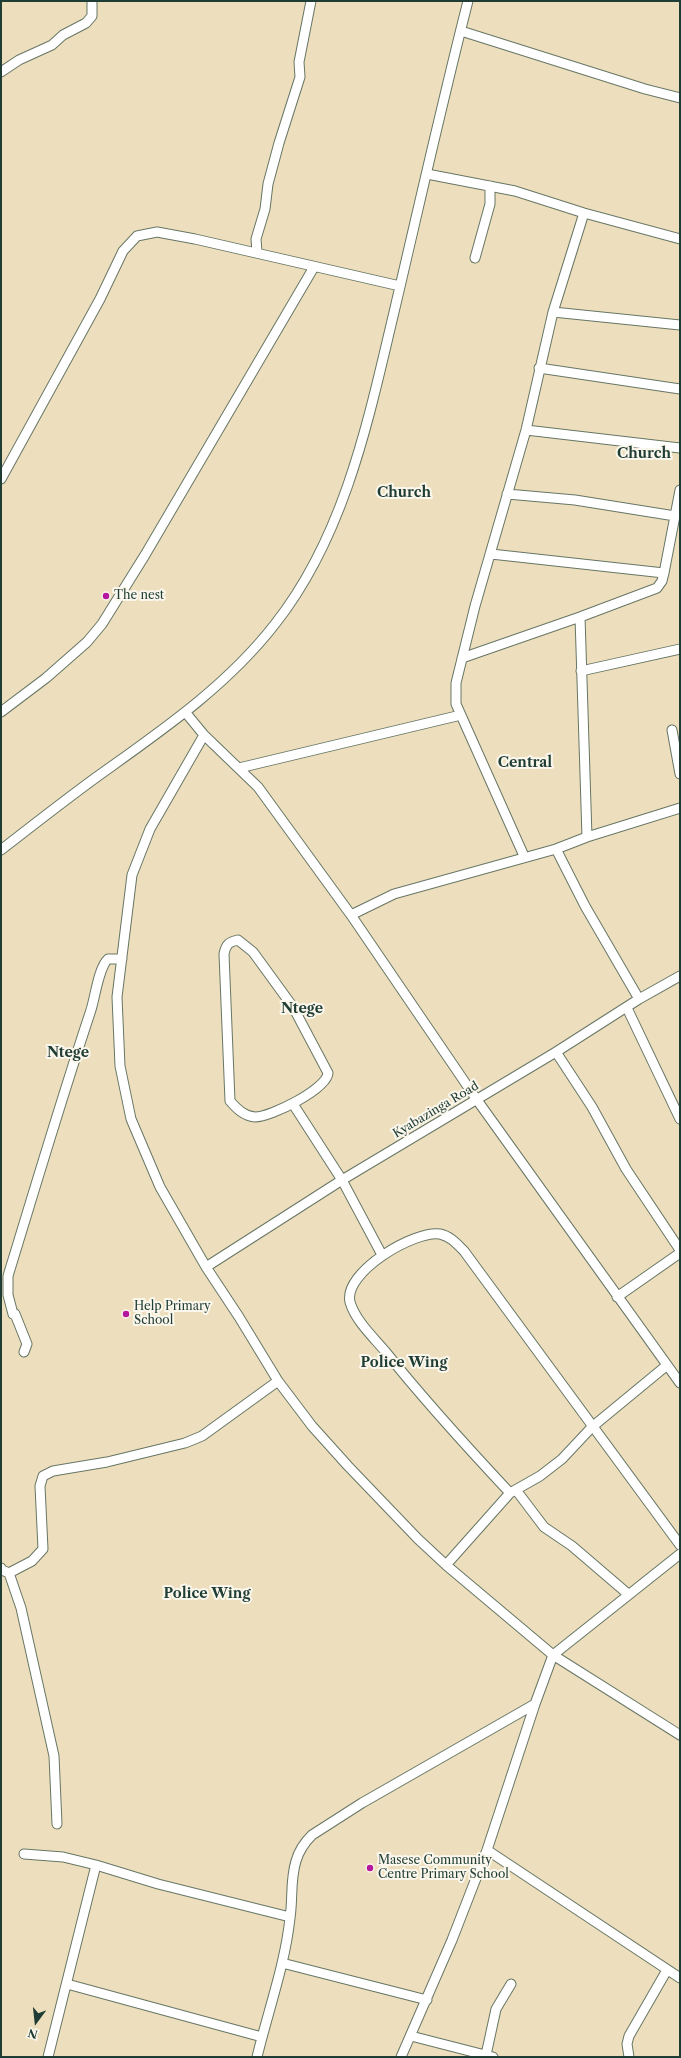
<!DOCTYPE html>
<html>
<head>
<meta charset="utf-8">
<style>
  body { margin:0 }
  #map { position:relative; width:681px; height:2058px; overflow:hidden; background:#eddfbd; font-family:"Libre Caslon Text",serif }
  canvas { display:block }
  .frame { position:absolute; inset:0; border:2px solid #1f3d34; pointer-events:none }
  .north { position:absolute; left:16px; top:2002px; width:40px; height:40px; -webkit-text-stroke:3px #fbf7ec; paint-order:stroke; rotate:195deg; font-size:11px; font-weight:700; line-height:16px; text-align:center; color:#1f3d34 }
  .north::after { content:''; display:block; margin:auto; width:14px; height:18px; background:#1f3d34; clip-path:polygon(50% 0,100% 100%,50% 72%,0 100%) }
</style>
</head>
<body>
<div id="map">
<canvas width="681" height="2058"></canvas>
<div class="frame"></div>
<div class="north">N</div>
</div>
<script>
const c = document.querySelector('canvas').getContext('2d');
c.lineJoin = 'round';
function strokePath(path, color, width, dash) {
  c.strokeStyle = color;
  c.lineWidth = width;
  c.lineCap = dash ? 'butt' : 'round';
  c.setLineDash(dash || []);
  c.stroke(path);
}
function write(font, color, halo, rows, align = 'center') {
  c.font = font + ' "Libre Caslon Text",serif';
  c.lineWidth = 4;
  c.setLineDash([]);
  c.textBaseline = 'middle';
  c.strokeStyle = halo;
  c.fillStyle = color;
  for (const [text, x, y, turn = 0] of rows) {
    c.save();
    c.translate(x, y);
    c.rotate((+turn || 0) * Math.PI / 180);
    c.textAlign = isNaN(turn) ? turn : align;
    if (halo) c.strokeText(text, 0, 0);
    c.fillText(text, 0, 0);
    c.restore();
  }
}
const minor = new Path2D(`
  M461,31L645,89L680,98
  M1,72L19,60L52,45L63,35L86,23L92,16V1
  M427,174L515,191L584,213L680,239
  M257,252L256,239L265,209L268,184L279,143L300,77L299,62L311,1
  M475,258L490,204V186
  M553,312L680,325
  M539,368L680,389
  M526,430L680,448
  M1,479L100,299L123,251L137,236L157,232L195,239L400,286
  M507,494L575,500L675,516
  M491,554L664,573
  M580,617L587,837
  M462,658L580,617L657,588L662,581L664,573L680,490
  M581,671L680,649
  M1,712L46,678L87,642L102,624L145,555L314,267
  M186,713L204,735L258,787L351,915L477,1100L680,1383
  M672,730L680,774
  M204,735L150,829L132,875L117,997L120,1066L131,1119L160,1187L206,1267L239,1317L278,1381L312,1426L348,1466L418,1539L446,1565L553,1655L680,1735
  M239,768L461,715
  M556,849L587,837L680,808
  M1,850C33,825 65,800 98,776C161,731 227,686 275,624C346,534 369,417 395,308C419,206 442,103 468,1
  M524,856L456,704V683L475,606L526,430L553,312L584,213
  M351,915L394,894L556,849L585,906L639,999
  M238,940L253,952L293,1007L328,1073C327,1089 271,1117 255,1117C244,1116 237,1109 230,1101L224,954C226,944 229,942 238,940Z
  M627,1008L680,1119
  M556,1052L592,1107L626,1169L680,1250
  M293,1104L342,1180L382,1255
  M206,1267L342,1180L556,1052L639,999L680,976
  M617,1297L680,1253
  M24,1352L27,1344L15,1314H13L8,1295V1276C35,1188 61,1100 90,1013C95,1000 98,968 108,959H122
  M516,1490L544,1527L572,1546L628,1594
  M510,1493C467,1447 424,1400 385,1351C373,1337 355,1320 350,1302C343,1272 415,1230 440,1234C450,1236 457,1244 464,1251L680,1545
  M446,1565L510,1493L540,1476L562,1459L592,1427L666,1366
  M1,1568L2,1570L9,1573
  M57,1824L54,1756L21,1608L9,1573L32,1561L43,1549L40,1486L43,1476L53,1471L107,1462L185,1443L202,1436L278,1381
  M487,1850L680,1978
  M24,1854L63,1857L96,1865
  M282,1963L427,2000
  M67,1984L262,2037
  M411,2036L493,2057
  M486,2055L496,2009L511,1984
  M48,2057L96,1865L158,1884L290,1917
  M257,2057C268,2011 285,1965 290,1918C293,1899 290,1880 296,1861C299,1850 304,1843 312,1835L362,1803L535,1704
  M401,2057L452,1940L487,1850L535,1704L553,1655L680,1554
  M629,2057L627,2044L629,2036L667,1970`);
strokePath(minor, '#677664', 11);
strokePath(minor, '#fff', 9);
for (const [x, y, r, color] of [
  [106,596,4,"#b5179e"],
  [126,1314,4,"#b5179e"],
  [370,1868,4,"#b5179e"]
]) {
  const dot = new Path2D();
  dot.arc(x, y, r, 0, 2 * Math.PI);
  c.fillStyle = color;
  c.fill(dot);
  strokePath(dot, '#fbf7ec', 1.5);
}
write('12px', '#1f3d34', '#fbf7ec', [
  ["The nest",114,596],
  ["Help Primary",134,1307],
  ["School",134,1321],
  ["Masese Community",378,1861],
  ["Centre Primary School",378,1875]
], 'left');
write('12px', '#1f3d34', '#fbf7ec', [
  ["Kyabazinga Road",436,1110,-31]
]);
write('bold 14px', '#1f3d34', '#fbf7ec', [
  ["Church",644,454],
  ["Church",404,493],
  ["Central",525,763],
  ["Ntege",302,1009],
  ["Ntege",68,1053],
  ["Police Wing",404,1363],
  ["Police Wing",207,1594]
]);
</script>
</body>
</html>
